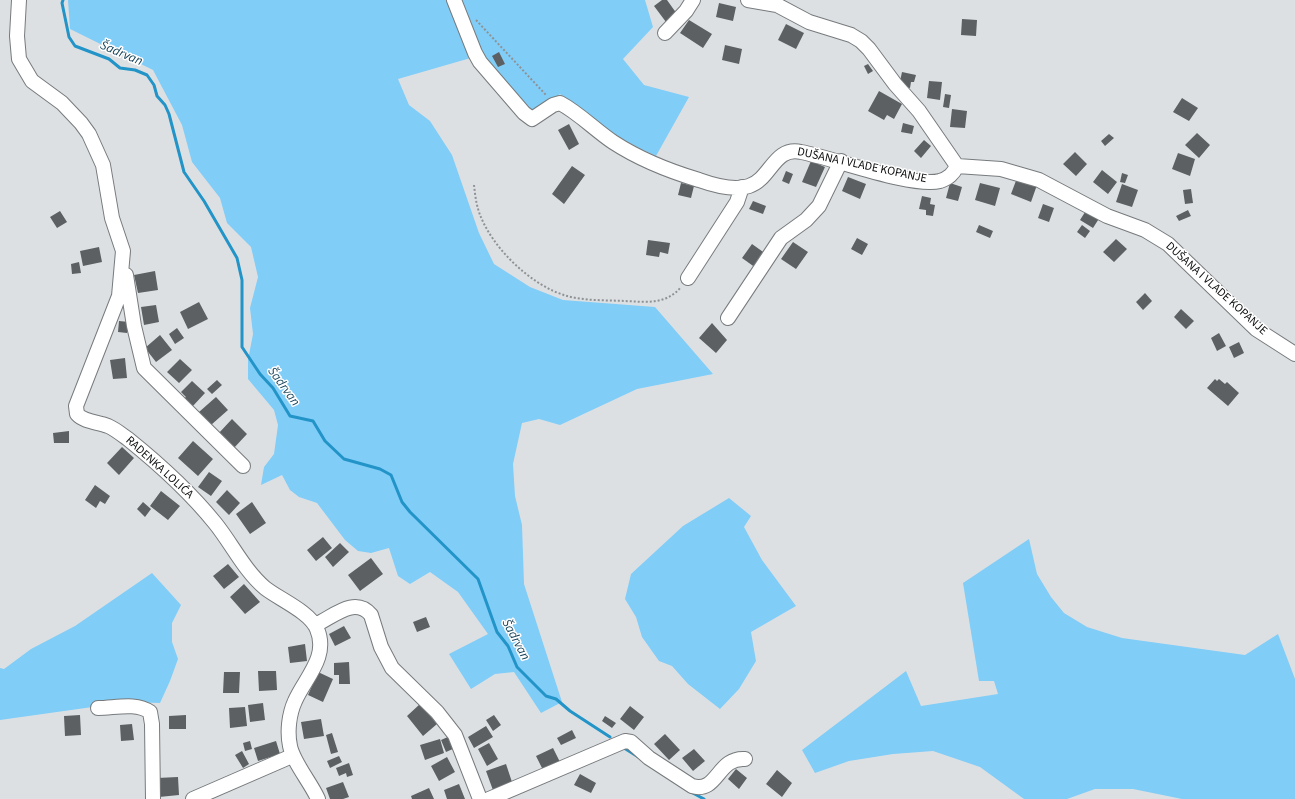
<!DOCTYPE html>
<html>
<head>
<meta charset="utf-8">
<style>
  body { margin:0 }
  canvas { display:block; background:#dce0e3 }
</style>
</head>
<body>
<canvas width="1295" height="799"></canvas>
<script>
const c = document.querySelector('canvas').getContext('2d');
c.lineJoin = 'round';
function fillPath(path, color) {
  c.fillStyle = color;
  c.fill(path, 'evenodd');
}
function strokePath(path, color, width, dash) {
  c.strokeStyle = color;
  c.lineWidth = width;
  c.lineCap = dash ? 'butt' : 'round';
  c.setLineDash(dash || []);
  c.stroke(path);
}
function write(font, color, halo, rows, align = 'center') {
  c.font = font + ' "Source Sans 3",sans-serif';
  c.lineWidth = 3;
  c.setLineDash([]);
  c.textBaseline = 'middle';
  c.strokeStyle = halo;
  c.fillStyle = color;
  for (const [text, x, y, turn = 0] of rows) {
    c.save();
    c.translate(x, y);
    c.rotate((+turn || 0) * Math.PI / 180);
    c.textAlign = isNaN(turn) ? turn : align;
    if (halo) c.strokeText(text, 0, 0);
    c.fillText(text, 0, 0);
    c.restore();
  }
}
fillPath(new Path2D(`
  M68,0H450L474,57L398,79L409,105L430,121L452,155L479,233L494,264L530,287L563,300L655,307L713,374L637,389L560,425L539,419L522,423L513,464L515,496L522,525L524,584L562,702L541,713L514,672L495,674L471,689L449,654L488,634L458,592L430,572L410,584L398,576L389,548L371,553L358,551L345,540L317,503L299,497L290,490L282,475L261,485L264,467L274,454L278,425L274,410L248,379V360L253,334L250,308L258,277L251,247L227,223L220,198L192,162L182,125L153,70L70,29Z
  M457,0H645L653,27L623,59L644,85L689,97L656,156C620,141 590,118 560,94L534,115L483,61Z
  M729,498L751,516L744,527L762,560L796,606L751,632L756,661L739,689L720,709L688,684L672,666L659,661L642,637L636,617L625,599L631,574L683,526Z
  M1029,539L1037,574L1051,597L1064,613L1087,627L1122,638L1245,655L1278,634L1295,679V799H1182L1133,789H1095L1067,799H1024L980,767L933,751L893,754L849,761L815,773L802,750L906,671L921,706L998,694L994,681H979L963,583Z
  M152,573L181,605L172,623V642L178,659L170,681L160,703L128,702L0,720V668L4,669L31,649L75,626Z`), '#80cdf8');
strokePath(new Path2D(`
  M63,0L62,3L69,37L75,46L109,59L120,68L135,70L147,75L154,85L157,96L165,105L169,114L184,172L204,201L237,258L242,280V347L260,374L273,388L290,416L313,421L325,441L344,459L380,469L391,475L402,502L410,512L478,579L497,632L508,646L517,667L546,696L556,699L570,711L610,737
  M624,748L640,758
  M691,792L704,799`), '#2294c8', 3);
fillPath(new Path2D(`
  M662,0H667L677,14L666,22L654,6Z
  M719,3L736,7L733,21L716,17Z
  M962,19L977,20L976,36L961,35Z
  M689,20L712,34L703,48L680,33Z
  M786,24L804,33L796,49L778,40Z
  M725,45L742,49L739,64L722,60Z
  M499,52L505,64L498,67L492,56Z
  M868,64L873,71L868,74L864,66Z
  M902,72L916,75L914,82H911L910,88L899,86Z
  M929,81L942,82L940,100L927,98Z
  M879,91L902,104L894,119L887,115L884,120L868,111Z
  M945,94L951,95L949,108L943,107Z
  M1182,98L1198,108L1189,121L1173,112Z
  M952,109L967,111L965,128L950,127Z
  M903,123L914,126L912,134L901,132Z
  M569,124L579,144L569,150L558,130Z
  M1197,133L1210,145L1199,158L1185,145Z
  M1109,134L1114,138L1105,146L1101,141Z
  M924,140L931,146L921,158L914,151Z
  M1075,152L1087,164L1076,176L1063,164Z
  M1178,153L1195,159L1190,176L1172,169Z
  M811,161L825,167L816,187L802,182Z
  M572,166L585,175L564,204L552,194Z
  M1102,170L1117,182L1108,194L1093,182Z
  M786,171L793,174L789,184L782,181Z
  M1122,173L1128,175L1125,183L1120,182Z
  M848,177L866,184L860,199L842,191Z
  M1017,178L1037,185L1031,202L1011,194Z
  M681,183L694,186L691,198L678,195Z
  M950,183L962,187L958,201L946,198Z
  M980,183L1000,188L995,206L975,200Z
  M1122,184L1138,190L1132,207L1116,202Z
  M1191,189L1193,203L1185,204L1183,190Z
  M922,196L931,198L930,204L935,205L933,216L926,215V210L919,209Z
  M753,201L766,206L763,214L749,209Z
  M1043,204L1054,208L1049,222L1038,218Z
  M1087,209L1100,217L1093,228L1080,220Z
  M1188,210L1191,216L1179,221L1176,216Z
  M60,211L67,222L57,228L50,217Z
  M979,225L993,231L990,238L976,232Z
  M1082,225L1090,231L1085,238L1077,232Z
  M857,238L868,244L862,255L851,249Z
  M1116,239L1127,249L1114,262L1103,252Z
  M648,240L670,243L668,254L660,252L659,257L646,255Z
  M793,242L808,252L796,269L781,259Z
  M752,244L766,254L756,268L742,258Z
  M99,247L102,262L83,266L80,251Z
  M79,262L81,273L72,274L71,264Z
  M155,271L158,290L138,293L134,275Z
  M1145,293L1152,301L1143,310L1136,302Z
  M199,302L208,319L188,329L180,312Z
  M156,305L159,322L144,325L141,307Z
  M1181,309L1194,321L1186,329L1174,317Z
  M119,321L129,322L127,333L118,332Z
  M712,323L727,340L716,353L699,338Z
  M177,328L184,338L175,344L169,334Z
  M1219,333L1226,346L1217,351L1211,338Z
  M160,335L172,350L156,362L145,348Z
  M1239,342L1244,353L1234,358L1229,347Z
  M125,358L127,378L113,379L110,360Z
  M180,359L192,370L179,383L167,372Z
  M1215,379L1217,381L1219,379L1225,384L1227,382L1239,393L1228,406L1207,388Z
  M217,380L222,385L212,394L207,389Z
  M192,381L205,393L192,407L183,399L186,397L181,392Z
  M216,397L228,410L211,425L199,412Z
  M232,419L247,434L233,449L218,434Z
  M69,431V443H54L53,433Z
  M193,441L213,459L198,476L178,458Z
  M122,447L134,458L119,475L107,463Z
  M209,472L222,481L211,496L198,487Z
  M95,485L110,496L105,504L100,501L96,508L85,500Z
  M227,490L240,503L229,515L216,502Z
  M161,491L180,506L168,520L150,506Z
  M143,502L151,509L145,517L137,509Z
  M252,502L266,523L250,534L236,514Z
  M323,537L332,548L316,561L307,550Z
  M340,543L349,552L333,567L325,557Z
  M371,558L383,574L360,591L348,575Z
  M228,564L239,577L224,589L213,576Z
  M244,584L260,602L245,614L230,597Z
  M426,617L430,627L417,632L413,622Z
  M344,626L351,638L335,646L329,634Z
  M305,644L307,661L290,663L288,647Z
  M349,662L350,684H339V675H334V663Z
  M258,671H276L277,690L259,691Z
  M224,672H240L239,693H223Z
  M318,672L333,679L323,702L308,695Z
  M263,703L265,720L250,722L248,705Z
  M420,704L437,724L423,736L407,716Z
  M630,706L644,717L634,730L620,719Z
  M245,707L247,726L230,728L229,708Z
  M80,715L81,735L65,736L64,716Z
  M186,715V729H169V716Z
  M494,715L501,725L493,731L486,720Z
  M605,716L616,723L612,728L602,721Z
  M321,719L324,736L304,739L301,722Z
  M132,724L134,740L121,741L120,725Z
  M486,726L493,737L474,748L468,737Z
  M572,730L576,738L561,745L557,738Z
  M332,733L338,752L331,754L326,735Z
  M665,734L680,750L669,760L654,744Z
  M450,736L455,748L446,752L441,740Z
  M440,739L444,753L425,760L420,745Z
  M250,741L252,749L245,751L243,743Z
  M276,741L280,754L258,761L254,748Z
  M489,743L498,759L487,766L478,749Z
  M553,748L560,762L543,770L536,756Z
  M694,749L705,761L693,771L682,758Z
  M242,751L249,764L243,768L235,755Z
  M339,756L342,762L330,768L327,761Z
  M447,757L455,772L439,781L431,766Z
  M349,763L353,775L347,777L346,773L339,776L336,768Z
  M506,764L512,782L494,793L486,771Z
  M736,769L747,778L739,789L728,779Z
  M777,770L792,783L782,797L766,784Z
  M580,774L596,783L591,793L574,785Z
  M178,777L179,795L159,797L157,778Z
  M343,782L349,797L343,799H330L326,788Z
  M459,784L465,799H447L444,790Z
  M429,788L434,799H412L411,796Z`), '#5c6062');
const minor = new Path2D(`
  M19,0L17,36L19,59L32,81L62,103L81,123L89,134L103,165L112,218L123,251L119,296L76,406L77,414C84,422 98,422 108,426C115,429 121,434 128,439C159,464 190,492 215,523C232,544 244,570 265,588C279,599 310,612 317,629C329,657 305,678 295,701C289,714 287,732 290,746C293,762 311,783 318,799
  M454,0L475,53L480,62L524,113L532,119L553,105L560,103C579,113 595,130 613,142C639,159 669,171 699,180C713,185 734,191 749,186C771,179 774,146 801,152C833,158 912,188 940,181C949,178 953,174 957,166L919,111L895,84L869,49L861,41L851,35L809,22L777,5L748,0
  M665,33L686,11L693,0
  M957,166L1001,169L1039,180L1107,216L1145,230L1168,244L1256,329L1295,354
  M126,275L134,326L144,368L243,466
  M688,278L737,202L742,187
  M728,318L781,238L806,220L819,206L841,161
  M314,624H317C334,616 355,596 371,615L381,647L392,668L437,712L455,735L480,799
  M98,708C115,708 136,702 150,712L152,724L153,799
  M193,799L292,756
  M489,799L625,741L631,742L649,758L692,786C718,794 717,757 745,759`);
strokePath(minor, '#777b7d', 16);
strokePath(new Path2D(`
  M476,20L546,95
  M474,185C475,194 476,203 479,212C491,247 531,286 567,296C585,301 606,300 625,301C646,302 666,305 681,287`), '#8f9294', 2, [2, 2]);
strokePath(minor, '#fff', 14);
write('12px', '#0c0d0e', '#fff', [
  ["DUŠANA I VLADE KOPANJE",862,166,12],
  ["DUŠANA I VLADE KOPANJE",1216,289,42],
  ["RADENKA LOLIĆA",159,468,42]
]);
write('italic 13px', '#174359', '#fff', [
  ["Šadrvan",121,54,23],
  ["Šadrvan",283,387,54],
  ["Šadrvan",515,640,62]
]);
</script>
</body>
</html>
